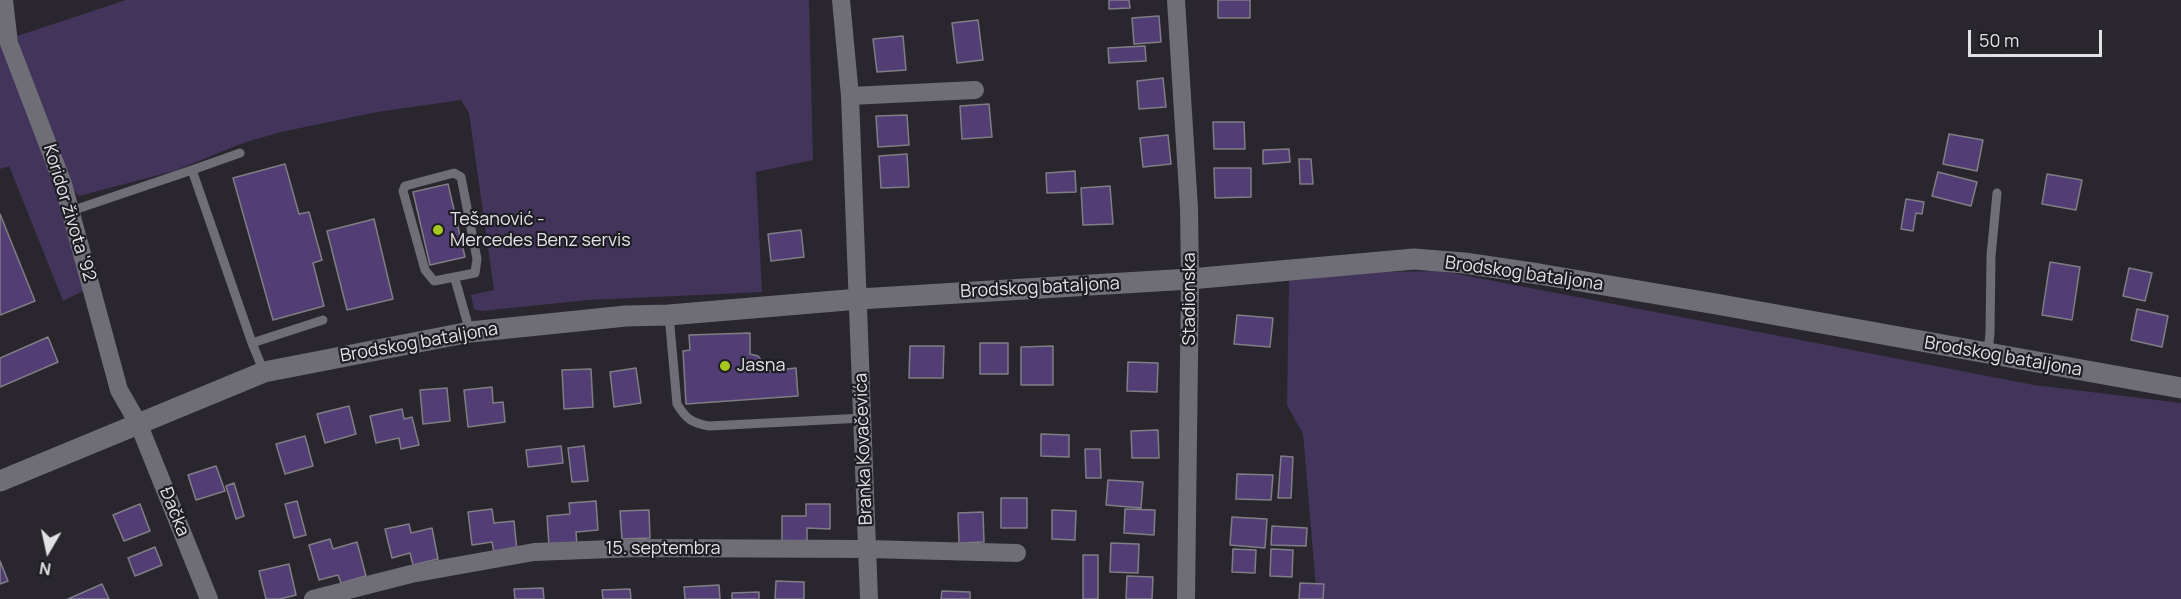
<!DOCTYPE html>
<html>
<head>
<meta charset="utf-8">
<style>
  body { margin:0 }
  #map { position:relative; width:2181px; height:599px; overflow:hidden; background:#29272d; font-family:Manrope,sans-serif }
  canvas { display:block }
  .north { position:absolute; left:18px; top:521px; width:60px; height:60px; -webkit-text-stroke:4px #1f1d24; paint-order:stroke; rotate:189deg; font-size:16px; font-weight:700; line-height:24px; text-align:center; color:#e2e1e5 }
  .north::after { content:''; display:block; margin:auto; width:21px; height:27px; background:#e2e1e5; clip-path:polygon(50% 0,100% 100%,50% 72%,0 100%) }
  .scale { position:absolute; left:1968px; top:30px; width:134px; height:27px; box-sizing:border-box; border:3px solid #e2e1e5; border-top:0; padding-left:8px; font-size:18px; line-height:21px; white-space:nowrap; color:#e2e1e5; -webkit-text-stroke:4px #1f1d24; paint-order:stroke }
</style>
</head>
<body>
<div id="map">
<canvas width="2181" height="599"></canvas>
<div class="north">N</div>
<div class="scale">50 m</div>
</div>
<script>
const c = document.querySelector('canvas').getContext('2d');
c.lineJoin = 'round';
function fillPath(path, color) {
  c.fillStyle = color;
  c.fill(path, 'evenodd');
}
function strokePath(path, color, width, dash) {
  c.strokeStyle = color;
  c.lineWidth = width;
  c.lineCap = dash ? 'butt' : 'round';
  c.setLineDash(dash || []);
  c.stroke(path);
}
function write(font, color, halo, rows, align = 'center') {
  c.font = font + ' Manrope,sans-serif';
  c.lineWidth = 4.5;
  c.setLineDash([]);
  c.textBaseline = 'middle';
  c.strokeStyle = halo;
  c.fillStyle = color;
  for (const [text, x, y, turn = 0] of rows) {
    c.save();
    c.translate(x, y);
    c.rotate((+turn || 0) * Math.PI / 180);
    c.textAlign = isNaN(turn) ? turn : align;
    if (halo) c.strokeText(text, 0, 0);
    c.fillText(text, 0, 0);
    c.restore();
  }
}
fillPath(new Path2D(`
  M126,0H809L813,160L756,172L762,292L588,300L482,311L474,309L471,295L494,290L469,113L461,100L377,112L281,132L243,143L174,171L79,196L69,185L21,52L17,36Z
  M0,37L63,204L85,290L63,301L9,166L0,169Z
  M1442,271L2034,385L2181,403V599H1317L1303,434L1287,405L1289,281L1370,272Z`), '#43345b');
const building = new Path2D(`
  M1109,0H1129L1130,8L1109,9Z
  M1218,0H1250V18H1218Z
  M1159,16L1161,42L1134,44L1132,18Z
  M978,20L983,60L957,63L952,23Z
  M903,36L906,70L877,72L873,39Z
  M1145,46L1146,61L1109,63L1108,48Z
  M1163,78L1166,107L1139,109L1137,81Z
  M989,104L992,137L962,139L960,106Z
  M907,115L909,145L878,147L876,116Z
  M1213,122H1244L1245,149H1214Z
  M1949,134L1983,140L1977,171L1943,164Z
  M1168,135L1171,164L1143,167L1140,138Z
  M1289,149L1290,162L1263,164V150Z
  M907,154L909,187L881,188L879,156Z
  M1299,159H1311L1313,184H1300Z
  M285,164L299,214L309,212L322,260L313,263L324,306L273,320L233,178Z
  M1214,168H1251V197L1215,198Z
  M1075,171L1076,192L1047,193L1046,173Z
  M1938,172L1977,182L1971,206L1932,196Z
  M2047,174L2082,180L2076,210L2042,204Z
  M448,184L465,257L430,265L413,192Z
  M1110,186L1113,224L1083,225L1081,188Z
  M1906,199L1924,202L1922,214L1916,213L1913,231L1901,229Z
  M0,214L35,301L0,315Z
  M374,219L393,299L347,310L327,231Z
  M801,230L804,257L771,261L768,234Z
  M2050,262L2080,267L2072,320L2042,315Z
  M2129,268L2152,273L2145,301L2123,296Z
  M2137,309L2168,316L2162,347L2131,340Z
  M1237,315L1273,318L1270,347L1234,344Z
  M750,333V354L758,356L770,371L796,368L798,396L686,404L683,351L690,350L689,335Z
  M48,337L58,362L0,387V358Z
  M980,343H1008V374H980Z
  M910,346H944L943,378H909Z
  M1053,346V385H1021V347Z
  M1128,362L1158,363L1157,392L1127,391Z
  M636,368L641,403L614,407L610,372Z
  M591,369L593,407L564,409L562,370Z
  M492,387L493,403L503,402L505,422L468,427L464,390Z
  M447,388L450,421L423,424L420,390Z
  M349,406L356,434L325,443L317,414Z
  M402,409L404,419L412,417L419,445L401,449L399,438L376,443L370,416Z
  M1158,430L1159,458H1132L1131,431Z
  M1041,434L1069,435V457L1041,456Z
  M305,436L313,466L285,474L276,444Z
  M561,446L563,463L528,467L526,450Z
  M584,446L588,481L572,482L568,448Z
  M1085,449H1100L1101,478H1086Z
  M1281,456L1293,457L1291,498H1278Z
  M216,466L225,491L196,500L188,475Z
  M1237,474L1273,475L1271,500L1236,499Z
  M1108,480L1143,482L1141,508L1106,505Z
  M234,483L244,516L236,519L226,486Z
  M1001,498H1027V528H1001Z
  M297,501L306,535L294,538L285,504Z
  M596,501L598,530L576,532L577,545L549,547L547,516L570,514L569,503Z
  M140,504L150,531L124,541L113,515Z
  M806,504H830V529L807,528V544H782V516H806Z
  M492,509L494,523L514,521L517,551L494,553L492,542L472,545L468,512Z
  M1125,509L1155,510L1154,535L1124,533Z
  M649,510L650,538L622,539L620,511Z
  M1052,510L1076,511L1075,540L1052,539Z
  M983,512L984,542L959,543L958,513Z
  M1232,517L1267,519L1265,548L1230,545Z
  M409,524L411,533L432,528L438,559L413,565L410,553L392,558L385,529Z
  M1272,526L1307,528L1306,546L1271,545Z
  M330,539L333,549L357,542L366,576L341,583L338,575L319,580L309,545Z
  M1111,543L1139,544L1138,573L1110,572Z
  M155,547L162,565L135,576L128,558Z
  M1233,549L1256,550L1255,573L1232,572Z
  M1271,549L1293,550L1292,577L1270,576Z
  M1083,555H1098V599H1083Z
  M0,561L8,581L0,584Z
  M289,564L296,595L280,599H266L259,571Z
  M1127,576L1153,577L1152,599H1126Z
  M776,581L804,582V599H775Z
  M1300,583L1324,584L1323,599H1299Z
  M102,584L109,599H68Z
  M719,585L720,599H685L684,587Z
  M543,588L544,599H515L514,589Z
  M630,589L631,599H603L602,590Z
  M942,591L970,592V599H941Z
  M759,592V599H732V593Z`);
fillPath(building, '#533d75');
strokePath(building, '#807e85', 1.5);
strokePath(new Path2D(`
  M192,170L240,153
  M454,173L461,177L477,259L475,273L434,281L425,270L403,191L405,186Z
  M71,211L192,170L252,343L264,372
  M455,279L470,332
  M669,315L677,404C686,419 692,423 709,426L863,418
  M252,343L323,320
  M1988,352L1990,333L1991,256L1997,193`), '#6f6d75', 9);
strokePath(new Path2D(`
  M4,0L9,43L63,184L119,390L139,425L209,599
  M841,0L850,96L869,599
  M1176,0L1189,208L1190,279L1186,599
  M850,96L975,90
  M313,599L411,574L534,552L638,548L868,549L1017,553`), '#6f6d75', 18);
strokePath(new Path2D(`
  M0,481L264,372L470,332L626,316L669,315L859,299L1190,279L1414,259L1464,263L1539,274L1716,304L2181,388`), '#6f6d75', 21);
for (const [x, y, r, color] of [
  [438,230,6,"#a7c71e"],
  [725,366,6,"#a7c71e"]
]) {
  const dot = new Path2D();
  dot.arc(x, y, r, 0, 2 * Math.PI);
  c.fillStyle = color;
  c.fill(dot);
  strokePath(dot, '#1f1d24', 2);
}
write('18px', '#e2e1e5', '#1f1d24', [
  ["Koridor života '92",69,213,73],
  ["Brodskog bataljona",1524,274,8],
  ["Brodskog bataljona",1040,288,-3],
  ["Stadionska",1190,299,-90],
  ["Brodskog bataljona",419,343,-10],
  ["Brodskog bataljona",2003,357,10],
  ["Branka Kovačevića",864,449,-92],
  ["Đačka",174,512,68],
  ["15. septembra",663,549]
]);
write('18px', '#e2e1e5', '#1f1d24', [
  ["Tešanović -",450,220],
  ["Mercedes Benz servis",450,241],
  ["Jasna",737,366]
], 'left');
</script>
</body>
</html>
